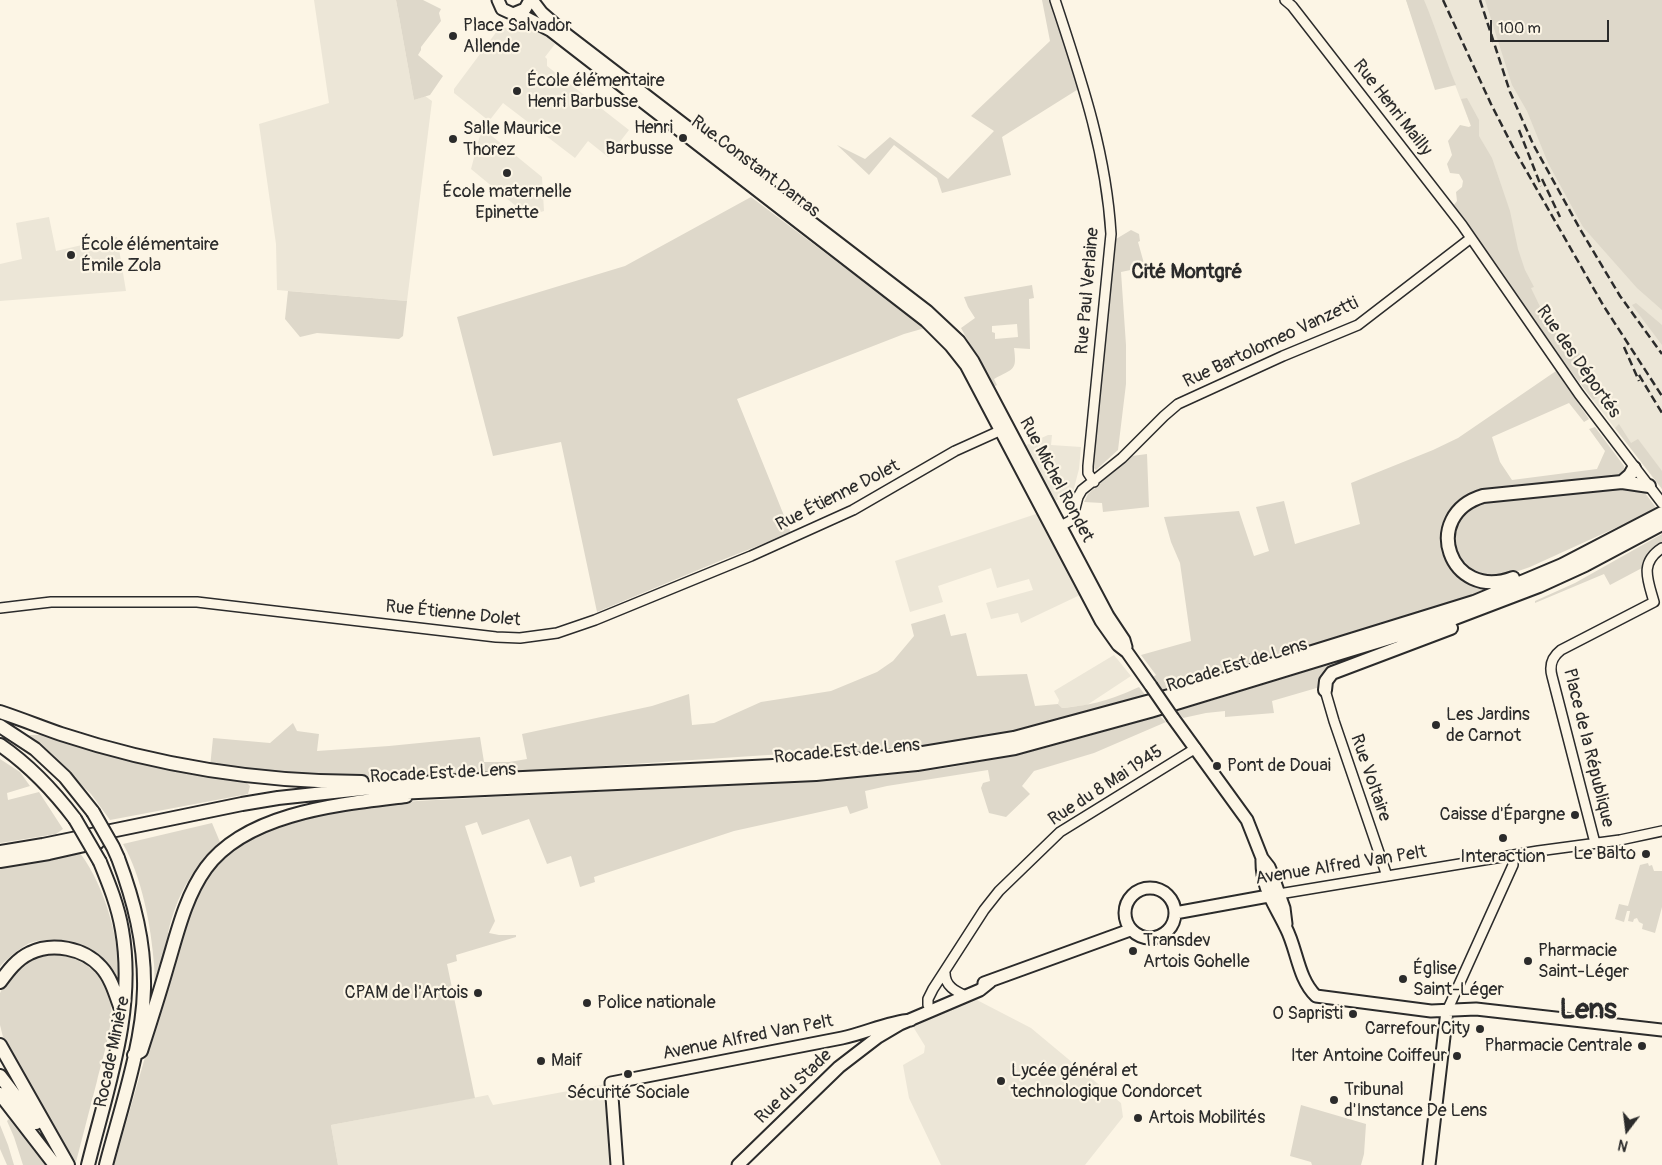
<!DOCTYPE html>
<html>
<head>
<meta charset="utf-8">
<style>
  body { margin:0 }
  #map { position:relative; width:1662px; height:1165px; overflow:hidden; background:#fcf5e5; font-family:Pangolin,sans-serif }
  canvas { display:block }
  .north { position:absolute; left:1602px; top:1105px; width:50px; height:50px; -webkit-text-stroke:4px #fcf5e5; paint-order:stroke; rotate:195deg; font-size:14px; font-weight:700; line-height:20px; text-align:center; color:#2b2b2b }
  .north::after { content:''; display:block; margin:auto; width:18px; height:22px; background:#2b2b2b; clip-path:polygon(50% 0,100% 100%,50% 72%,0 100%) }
  .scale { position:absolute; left:1490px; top:20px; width:119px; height:22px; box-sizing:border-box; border:2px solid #2b2b2b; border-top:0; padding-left:6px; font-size:15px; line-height:18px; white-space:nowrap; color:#2b2b2b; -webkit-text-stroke:4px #fcf5e5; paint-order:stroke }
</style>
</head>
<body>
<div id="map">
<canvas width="1662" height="1165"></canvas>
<div class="north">N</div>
<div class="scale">100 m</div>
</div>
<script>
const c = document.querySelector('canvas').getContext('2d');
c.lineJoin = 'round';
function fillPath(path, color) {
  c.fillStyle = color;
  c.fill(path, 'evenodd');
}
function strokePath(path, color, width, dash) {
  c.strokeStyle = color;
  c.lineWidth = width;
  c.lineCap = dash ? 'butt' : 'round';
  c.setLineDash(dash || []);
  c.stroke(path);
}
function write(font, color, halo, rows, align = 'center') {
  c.font = font + ' Pangolin,sans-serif';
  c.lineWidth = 4.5;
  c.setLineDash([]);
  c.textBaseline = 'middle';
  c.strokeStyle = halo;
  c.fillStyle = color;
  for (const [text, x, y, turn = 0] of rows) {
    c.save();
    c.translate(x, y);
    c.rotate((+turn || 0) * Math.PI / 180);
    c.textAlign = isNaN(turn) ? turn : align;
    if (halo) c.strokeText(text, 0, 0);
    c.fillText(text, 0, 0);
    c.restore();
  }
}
fillPath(new Path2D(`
  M314,0H396L414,100L425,96L432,101L407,301L277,290L276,244L259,124L329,103Z
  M1406,0H1623L1662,89V489L1565,364L1477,238L1469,127L1471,126L1440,46L1412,17Z
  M500,27L536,31L538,30L555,44L545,57L547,59V66L629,130L608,157L588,141L575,158L503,103L489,121L454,93V89Z
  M482,128L542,177L544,211L528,216L471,169Z
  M49,217L56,251L117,237L126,291L0,301V264L22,259L16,223Z
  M1048,435H1052L1051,445L1081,447L1079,469L1073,492L1053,502L1024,446Z
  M1036,514L1080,595L1021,623L1018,613L991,619L986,603L1033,590L1029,579L997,588L991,568L938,586L943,602L910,612L895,561Z
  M1114,655L1131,676L1087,705L1062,708L1058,704L1059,700L1054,691Z
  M975,999L1031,1028L1121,1103L1123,1117L1085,1165H941L909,1098L903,1065L924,1053L925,1046L912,1025Z
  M611,1083L612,1165H338L331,1125L488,1095L493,1105Z`), '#ece6d7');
fillPath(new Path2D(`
  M396,0H423L441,9L439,13L441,21L421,47V50L418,55L443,76L430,95L414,100Z
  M1042,0H1050L1080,88L1002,137L1011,175L942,193L937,178L894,145L869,175L837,145L865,159L890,137L948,179L994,131L971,116L1050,41Z
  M1406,0H1424C1436,28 1444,57 1456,85L1435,90Z
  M1485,0H1662V310L1637,288L1583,227L1548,163L1527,111L1512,85Z
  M1467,98L1479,120V136L1492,158L1510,211L1518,249L1525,270L1534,287L1531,288L1547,321L1550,320L1555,332L1567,346L1572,343L1580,355L1584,378L1599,396L1593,400C1544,338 1502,270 1453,206L1457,201L1456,192L1462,187L1463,181L1459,174L1450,173L1447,164L1452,155L1448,141L1460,125L1469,127L1471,126L1461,99Z
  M751,197L925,328L904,334L737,399L791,533L727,558L597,612L561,442L493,456L457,317L625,266Z
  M1131,230L1139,234L1140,241L1138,242L1145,267L1121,272L1126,345V384L1118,450L1096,470L1090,464L1113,243L1116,239Z
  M1032,285L1034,298L1029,299L1030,349L1014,348C1017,371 1014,368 994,379L997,385L993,387L961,328L975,318L968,307L964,297ZM1017,324L1018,337L995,339V333L992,332V326Z
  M288,291L407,301L403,336L399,339L317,333L300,337L285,319Z
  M1636,303L1662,325V345L1632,305Z
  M1556,371L1589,419L1584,422L1569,403L1492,437L1500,462L1512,480L1597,469L1605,451L1589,429L1595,427L1624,466V471L1617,478L1465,499L1445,548L1484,586V589L1467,597L1389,622L1161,691L1151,678L1156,675L1141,655L1191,641L1180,563L1171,542L1164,517L1239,511L1254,556L1269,551L1256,507L1284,501L1295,544L1360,524L1351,483L1433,450L1458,438Z
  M1619,424L1631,443L1638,439L1662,471V489L1615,428Z
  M1147,454L1149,507L1103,512L1102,503L1084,502L1088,494L1132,456Z
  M1622,486L1642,489L1657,509L1530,567L1504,576L1494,578L1467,570L1456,556L1453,537L1460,514L1486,501Z
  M1662,534V543C1651,549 1646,556 1642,568L1610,585L1604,574L1535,603V601L1575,583Z
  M945,614L951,636L966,633L977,676L1027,674L1035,706L1058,704L1062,708C1093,705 1111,700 1139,687L1146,696L1013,731L941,744L894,751L824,756L813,752L421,778L317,777L210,767L213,738L270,743L293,723L297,731L319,734L317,751L389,746L480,737L484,762H509L527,759L522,734L652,706L689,694L692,725L714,723L761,702L831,691L877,672L893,661L914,636L911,624Z
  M1373,651L1374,653L1320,687L1272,701L1274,713L1225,717V711L1206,713L1183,718L1177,711Z
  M1160,716L1166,722L1094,753L1034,771L1022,786L1030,794L1006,817L989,813L981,788L983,783L990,781L988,770L887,786L865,791L868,808L850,814L847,806L734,831L594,877L595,882L580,887L571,856L547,864L529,819L482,835L477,822L465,826L495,921L489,933L499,935H516V937L456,955L457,961L447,964L475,1098L331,1125L338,1165H114L150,1040L181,939L199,888L206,875L231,849L270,829L309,818L354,808L417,801L607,791L803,782L909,773L947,768L1026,753Z
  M29,735H49L245,781L250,786L248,794L110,820L91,794Z
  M0,759L20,772L30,786L7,793L8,800L39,792L63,829L56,834L0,843Z
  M212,823L220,842C192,869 177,894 168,933L172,935L154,995C154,985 155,974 154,964C151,926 142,877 123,844Z
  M80,853C106,888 121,943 119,987C113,953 61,932 30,943C21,947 5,960 0,967V867Z
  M1648,863L1649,866L1652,865L1654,871H1662V907L1655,933L1642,929L1643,924L1639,922L1637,918L1634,919L1633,922L1628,921L1630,911H1627L1624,922L1615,919L1619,904L1628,906L1640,865Z
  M54,952C79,958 103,970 110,998C116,1018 102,1060 97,1081C90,1108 83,1135 76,1162L46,1122L4,1041L0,1025V993L7,979L20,966L33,958Z
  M1301,1105L1366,1124L1364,1154L1361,1165H1312L1311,1162L1290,1156Z
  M9,1119L45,1165H23L14,1137L7,1121Z
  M0,1125L8,1145L14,1165H7L0,1149Z`), '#ded8ca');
const minor = new Path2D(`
  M1055,0C1081,79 1106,151 1111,234L1088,466V473L1094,482
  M1285,0L1292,6L1462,225L1579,394L1662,503
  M1057,528L1072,520L1078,497L1082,490L1122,458L1164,416L1178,404L1283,356L1358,325L1471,238
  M0,608L51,602H197L496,637L520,638L557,633L595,620L751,556L853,510L955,451L1006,428
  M1325,690L1334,721L1387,876
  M1595,843L1552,676C1549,665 1552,657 1561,650L1654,602C1648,580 1639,563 1662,548
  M1279,894L1538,851L1620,840L1662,831
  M945,973C945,986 955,991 966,996
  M928,1005V999L933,989L984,910L999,891L1060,832L1196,748
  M1447,1011L1513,865V856`);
const major = new Path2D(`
  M498,0L502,9L513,14L525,9L530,0
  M532,0L542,13L566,34L927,311L959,341L973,361L1108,616L1124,640L1126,647
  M517,13L550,30L926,321L951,346L966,365L1101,621L1118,645L1127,652L1151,686
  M1173,718L1247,820L1262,858L1269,867L1272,874L1284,908L1286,924
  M1262,858C1261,888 1274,903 1286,928C1297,949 1298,979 1316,996L1431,1011L1476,1009L1662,1030
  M1125 913a25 25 0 1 1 50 0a25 25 0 1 1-50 0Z
  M1175,913L1274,895
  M984,983L1130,930
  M617,1165L611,1083L842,1038C866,1033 887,1022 911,1020
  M738,1165L839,1067L878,1037L900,1024L980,990L990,982
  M1429,1165L1447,1011`);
const highway = new Path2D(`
  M1622,482L1630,475L1634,468
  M1513,578C1449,602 1420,515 1483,496L1622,482L1649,486
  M1325,690L1326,681L1332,673L1451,628
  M0,712C21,719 41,727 61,734C158,766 260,782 362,782
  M0,726L35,749L65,777L93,812
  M0,745C29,765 53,790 75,819
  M396,793L816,774L917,764L1015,748L1150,711L1455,618L1539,586L1585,565L1662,524
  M0,852L43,845L242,804L278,798L343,791L419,783L815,764L917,754L1014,738L1180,693L1474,602L1562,565L1662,513
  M0,861L49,853L98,842
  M0,982C8,971 17,959 30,953C52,942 84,948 101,967C112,979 116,996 122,1012
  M0,1045L68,1165
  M134,1055L141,1051C150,1023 159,995 167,967C177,934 185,897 206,868C247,812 342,804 406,796
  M0,1076L36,1123
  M0,1094L55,1165
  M88,1165C107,1088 136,1010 122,930C118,906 109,884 100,862
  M106,1165C120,1111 143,1044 144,989C145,943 134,901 118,858`);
strokePath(minor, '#2b2b2b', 12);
strokePath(major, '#2b2b2b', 15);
strokePath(highway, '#2b2b2b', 16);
strokePath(minor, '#fcf5e5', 9);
strokePath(major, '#fcf5e5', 11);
strokePath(highway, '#fcf5e5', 12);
strokePath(new Path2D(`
  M1443,0L1491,104L1515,151L1603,305L1662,396
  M1480,0L1510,92L1533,144L1580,229L1620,296L1662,354
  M1519,130L1541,186
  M1542,179L1560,217
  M1624,347L1639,381
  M1639,375L1662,413`), '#2b2b2b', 2.5, [8, 4]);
const majorBridge = new Path2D(`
  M1151,686L1173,718`);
const highwayBridge = new Path2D(`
  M93,812L113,847L118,858
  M75,819L100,862`);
strokePath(majorBridge, '#2b2b2b', 15, []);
strokePath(highwayBridge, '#2b2b2b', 16, []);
strokePath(majorBridge, '#fcf5e5', 11);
strokePath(highwayBridge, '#fcf5e5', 12);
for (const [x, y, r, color] of [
  [453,36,5,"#2b2b2b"],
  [517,91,5,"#2b2b2b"],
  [683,138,5,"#2b2b2b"],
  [453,139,5,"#2b2b2b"],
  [507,173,5,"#2b2b2b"],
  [71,255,5,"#2b2b2b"],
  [1436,725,5,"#2b2b2b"],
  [1217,766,5,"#2b2b2b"],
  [1575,815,5,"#2b2b2b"],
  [1503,838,5,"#2b2b2b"],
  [1646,854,5,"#2b2b2b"],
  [1133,951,5,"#2b2b2b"],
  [1528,961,5,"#2b2b2b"],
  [1403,979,5,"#2b2b2b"],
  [478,993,5,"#2b2b2b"],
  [587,1003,5,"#2b2b2b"],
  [1353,1014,5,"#2b2b2b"],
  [1480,1029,5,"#2b2b2b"],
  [1642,1046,5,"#2b2b2b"],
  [1457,1056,5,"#2b2b2b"],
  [541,1061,5,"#2b2b2b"],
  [628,1074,5,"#2b2b2b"],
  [1001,1081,5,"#2b2b2b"],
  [1334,1100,5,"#2b2b2b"],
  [1138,1118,5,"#2b2b2b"]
]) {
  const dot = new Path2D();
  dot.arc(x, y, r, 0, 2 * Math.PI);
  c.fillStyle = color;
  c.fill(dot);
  strokePath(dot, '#fcf5e5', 2);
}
write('18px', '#2b2b2b', '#fcf5e5', [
  ["Place Salvador",463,26],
  ["Allende",463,47],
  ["École élémentaire",527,81],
  ["Henri Barbusse",527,102],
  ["Henri",673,128,"right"],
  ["Barbusse",673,149,"right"],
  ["Salle Maurice",463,129],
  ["Thorez",463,150],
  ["École maternelle",507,192,"center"],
  ["Epinette",507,213,"center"],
  ["École élémentaire",81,245],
  ["Émile Zola",81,266],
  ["Les Jardins",1446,715],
  ["de Carnot",1446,736],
  ["Pont de Douai",1227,766],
  ["Caisse d'Épargne",1565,815,"right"],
  ["Le Balto",1636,854,"right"],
  ["Interaction",1503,857,"center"],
  ["Transdev",1143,941],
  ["Artois Gohelle",1143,962],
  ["Pharmacie",1538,951],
  ["Saint-Léger",1538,972],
  ["Église",1413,969],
  ["Saint-Léger",1413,990],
  ["CPAM de l'Artois",468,993,"right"],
  ["Police nationale",597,1003],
  ["O Sapristi",1343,1014,"right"],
  ["Carrefour City",1470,1029,"right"],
  ["Pharmacie Centrale",1632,1046,"right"],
  ["Iter Antoine Coiffeur",1447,1056,"right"],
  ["Maif",551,1061],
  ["Lycée général et",1011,1071],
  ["technologique Condorcet",1011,1092],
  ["Tribunal",1344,1090],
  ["d'Instance De Lens",1344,1111],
  ["Sécurité Sociale",628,1093,"center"],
  ["Artois Mobilités",1148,1118]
], 'left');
write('18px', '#2b2b2b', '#fcf5e5', [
  ["Rue Henri Mailly",1392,108,52],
  ["Rue Constant Darras",755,167,37],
  ["Rue Paul Verlaine",1088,291,-85],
  ["Rue Bartolomeo Vanzetti",1271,343,-25],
  ["Rue des Déportés",1578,362,55],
  ["Rue Michel Rondet",1056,480,62],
  ["Rue Étienne Dolet",838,496,-27],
  ["Rue Étienne Dolet",453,614,6],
  ["Rocade Est de Lens",1237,666,-17],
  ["Place de la République",1588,748,76],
  ["Rocade Est de Lens",847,752,-5],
  ["Rocade Est de Lens",443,774,-3],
  ["Rue Voltaire",1370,778,71],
  ["Rue du 8 Mai 1945",1106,786,-33],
  ["Avenue Alfred Van Pelt",1341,866,-9],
  ["Avenue Alfred Van Pelt",748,1038,-11],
  ["Rocade Minière",113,1052,-78],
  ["Rue du Stade",794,1087,-44]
]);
write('bold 20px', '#2b2b2b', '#fcf5e5', [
  ["Cité Montgré",1187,273]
]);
write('bold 28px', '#2b2b2b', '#fcf5e5', [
  ["Lens",1588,1011]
]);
</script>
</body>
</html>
